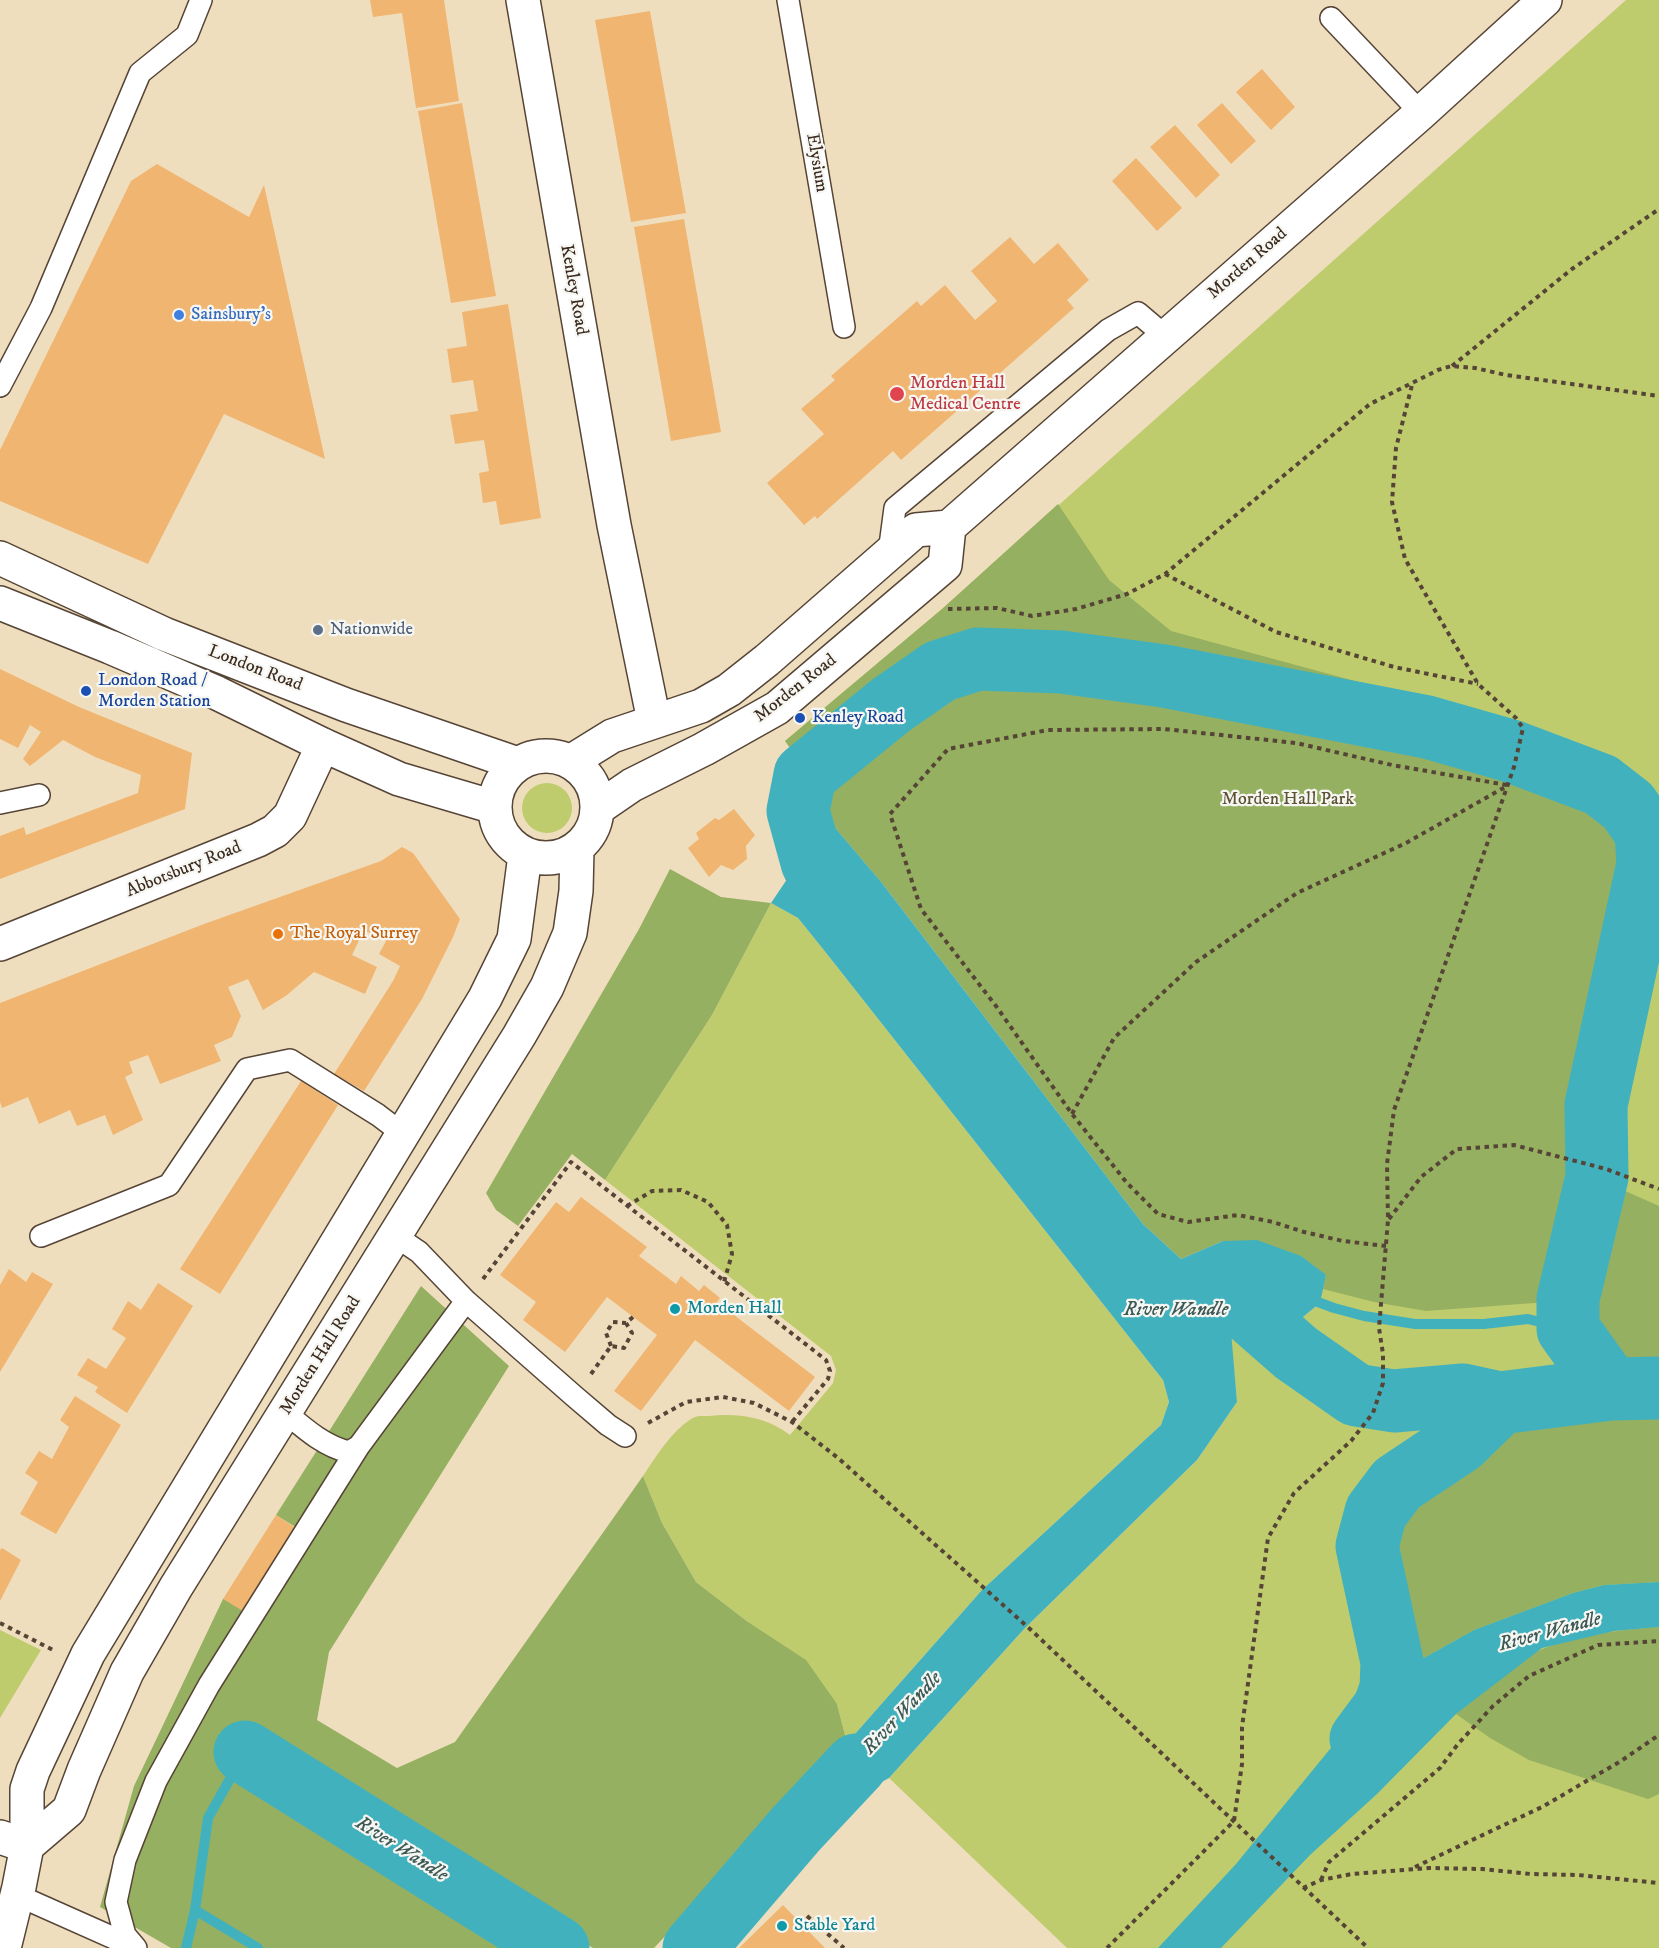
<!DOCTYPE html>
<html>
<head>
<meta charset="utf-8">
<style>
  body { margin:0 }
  canvas { display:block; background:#efdebe }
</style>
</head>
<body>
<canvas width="1659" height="1948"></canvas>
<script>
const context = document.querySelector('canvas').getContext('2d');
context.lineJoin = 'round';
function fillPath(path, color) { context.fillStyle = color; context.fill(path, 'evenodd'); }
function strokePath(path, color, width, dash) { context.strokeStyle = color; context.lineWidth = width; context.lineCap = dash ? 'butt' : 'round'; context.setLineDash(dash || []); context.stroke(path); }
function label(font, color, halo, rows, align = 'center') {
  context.font = font + ' "IM FELL DW Pica",serif'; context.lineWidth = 4.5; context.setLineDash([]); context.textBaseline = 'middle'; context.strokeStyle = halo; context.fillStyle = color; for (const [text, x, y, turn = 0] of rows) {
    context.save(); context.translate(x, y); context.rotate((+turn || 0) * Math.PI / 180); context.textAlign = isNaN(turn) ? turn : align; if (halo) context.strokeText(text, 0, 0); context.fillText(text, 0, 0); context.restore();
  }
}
fillPath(new Path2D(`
  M1626,0h33v1948h-592l-178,-170 136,-150 172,-168 40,-58 -8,-84 53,41 21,-42 17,-14 -438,-420 -68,-80 -13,-40 -16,-22 157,-132z
  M522 808a25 25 0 1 1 50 0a25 25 0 1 1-50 0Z
  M771,903l27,15 25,31 340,431 6,22 -8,23 -179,165 -135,153 -10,-39 -89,-82 -52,-40 -34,-59 -19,-47c14,-21 27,-43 48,-57 5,-4 12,-3 18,-3 29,-3 58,1 81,19l43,-52 3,-13 -5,-14 -226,-176 107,-165z
  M0,1630l41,20 -41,68z`), '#becc6e');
fillPath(new Path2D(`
  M1058,504l51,76 62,51 294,80 29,25 14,24 85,33 25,22 15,22 6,25 -47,237 -26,154 -18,49 -122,9 -52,-9 -51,-13 3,-14 -103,-34 -42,18 -38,-35 -261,-341 -68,-80 -13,-40 -16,-22 157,-132z
  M670,869l51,28 50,6 -59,112 -107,165 -33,-26 -54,72 -22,-16 -10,-17 153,-264z
  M1612,1185l47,21v165l-41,1 -36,-46 -1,-37 23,-55z
  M421,1286l88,80 -180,286 -12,68 80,48 58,-26 188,-266 19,47 34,59 52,40 58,38 31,44 10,39 -193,205h-61l-24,-15 -10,15h-388l-71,-41 34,-121 89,-187 77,-69 -24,-15z
  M1567,1407l52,5h40v170l-55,3 -31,8 -99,37 -52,29 -10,3 -3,-4 -20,-117 4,-21 15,-25 64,-40 27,-27 -3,-5 10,-7 3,3 18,-9z
  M1659,1627v167l-11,5 -119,-39 -39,-22 -34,-24c17,-15 34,-33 52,-46 43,-31 100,-37 151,-41z`), '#96b061');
fillPath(new Path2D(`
  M814,803l68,80 261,341 38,35 42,-18 34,-1 44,16 25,19 -6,28 -17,14 5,15 -12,21 -14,6 -52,-40 7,83 -40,58 -172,168 -136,150 -93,51 51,-86 135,-153 179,-165 8,-23 -6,-22 -340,-431 -25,-31 -27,-15 33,-49 -6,-43z
  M1659,1582v45l-45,4 -72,17 -86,66 -79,80 -67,61 -89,93h-63l78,-84 112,-137 44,-65 30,-3 52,-29 99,-37 31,-8z`), '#42b1be');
strokePath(new Path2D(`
  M1307,1298l27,10 30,8 51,8h69l44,-5 40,10
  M245,1752l-37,66 -13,92 63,38
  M186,1948l9,-38`), '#42b1be', 10);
strokePath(new Path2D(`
  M826,892l-14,-30 -14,-51 7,-36 86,-70 49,-34 38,-12 83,3 103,14 263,51 84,24 90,34 27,21 18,26 2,32 -52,241 1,72 -29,122v30l43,60
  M1231,1296l65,57 60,42 38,6 69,-6 37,8 111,-14 48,-1
  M1361,1739l23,-31 7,-19 1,-27 -25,-116 9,-34 21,-28 63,-42 40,-39
  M245,1752l313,196
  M694,1948l102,-119 60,-64`), '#42b1be', 63);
fillPath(new Path2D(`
  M370,0h74l15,101 -43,7 -14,-95 -29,4z
  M650,11l36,202 -55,9 -36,-202z
  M1262,69l33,38 -24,23 -35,-38z
  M462,103l34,193 -45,7 -33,-192z
  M1222,103l34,38 -25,23 -34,-39z
  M1175,125l45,50 -24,23 -46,-51z
  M1136,158l46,50 -25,23 -45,-50z
  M157,164l92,53 15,-32 61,274 -101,-45 -76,150 -148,-63v-51l131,-269z
  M684,219l37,213 -50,9 -37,-214z
  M1010,237l24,27 24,-21 31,37 -22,20 7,8 -173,152 -8,-9 -76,68 -2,-3 -11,9 -37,-42 57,-49 -23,-25 34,-29 -4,-4 86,-75 4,5 24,-21 30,35 22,-19 -26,-30z
  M508,304l33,214 -41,7 -4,-24 -13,2 -4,-30 10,-2 -5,-31 -29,4 -5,-29 28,-4 -5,-31 -21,3 -5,-34 20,-3 -5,-34z
  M0,669l79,38 113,46 -7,56 -185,70v-43l24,-9 2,8 112,-42 3,-18 -46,-18 -32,-17 -33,26 -7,-7 18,-27 -11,-7 -12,23 -18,-9z
  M734,809l21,26 -9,11 1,13 -14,11 -12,-5 -12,12 -21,-29 11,-9 -3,-6 19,-15 4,2z
  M402,847l11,6 47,66 -7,18 -31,62 -58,92 -30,-17 59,-93 7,-15 -21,-12 7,-13 -22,-11 -12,25 25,12 -12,27 -51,-22 -27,23 -24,15 -15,-31 -20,8 13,29 -9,21 -18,8 7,16 -61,23 -12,-29 -19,7 4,11 -8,4 18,43 -30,15 -8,-20 -28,11 -7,-16 -31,14 -11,-27 -26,11 -2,-6v-99l204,-79 177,-63z
  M301,1081l37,24 -118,189 -40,-25z
  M581,1197l66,50 -8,9 37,28 5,-8 18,15 5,-6 16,13 -3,4 98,75 -26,34 -94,-71 -54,71 -27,-20 43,-56 -50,-38 -42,55 -42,-32 13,-18 -36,-27 56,-73 13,10z
  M9,1269l17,13 6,-10 21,12 -53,88v-87z
  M158,1283l35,23 -66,107 -32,-21 3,-5 -21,-12 11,-17 18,11 20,-31 -14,-9 16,-28 13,9z
  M75,1396l46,29 -65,109 -36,-20 18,-32 -13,-9 14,-22 13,8 17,-32 -9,-7z
  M276,1515l24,16 -52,83 -25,-15z
  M2,1548l19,12 -21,41v-51z
  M783,1905l42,43h-86z`), '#f0b571');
const service = new Path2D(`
  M788,0l56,327
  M1331,18l90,95
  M0,386l41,-78 99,-235 47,-38 14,-35
  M889,553l6,-45 213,-178 30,-17 27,23
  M0,803l39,-8
  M394,1235l25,17 47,49 108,95 34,29 17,11
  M41,1236l128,-51 78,-116 43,-9 88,55 25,19
  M286,1413c19,16 38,33 63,39l10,-6 107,-145
  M17,1895l117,52
  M136,1948l-11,-13 -9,-33 9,-42 31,-79 53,-96 150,-239`);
const minor = new Path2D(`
  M523,0l91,525 40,196
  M0,944l258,-104 17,-9 15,-15 33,-71`);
const secondary = new Path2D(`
  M0,1837l27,9`);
const trunk = new Path2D(`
  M0,558l164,76 182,71 172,59
  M0,603l110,44 107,46 106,52 76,34 95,28
  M495 807a51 51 0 1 1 102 0a51 51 0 1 1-102 0Z
  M570,762l42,-26 89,-30 28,-16 38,-30 149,-130 33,-3 472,-414 124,-113
  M597,809l35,-24 72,-36 73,-41 168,-143 4,-38
  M27,1846l42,-36 15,-40 43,-98 49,-85 343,-551 28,-49 23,-54 6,-42 1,-42
  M4,1948l15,-61 8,-41v-57l6,-18 55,-117 397,-656 29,-59 11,-84`);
strokePath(service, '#564536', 24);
strokePath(minor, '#564536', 36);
strokePath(secondary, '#564536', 36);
strokePath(trunk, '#564536', 36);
strokePath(new Path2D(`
  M1452,366l120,-97 87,-60
  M1165,574l111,58 118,35 84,17
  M948,609l49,-1 35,8 44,-7 51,-15 38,-20 205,-170 68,-34 13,-4 24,2 31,7 153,21
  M1072,1114l42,-76 82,-76 101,-69 109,-50 101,-57
  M627,1206l25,-15 29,-1 27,12 19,23 5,29 -8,28
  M1389,1219l32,-42 36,-28 57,-4 92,24 53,20
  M1386,1246l-43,-5 -39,-9 -31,-10 -35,-7 -50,7 -30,-8 -31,-31 -55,-69 -76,-108 -75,-97 -31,-95 58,-65 100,-19 116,-1 132,14 96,22 115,20
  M483,1279l88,-117 255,198 4,11 -2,8 -36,43
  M611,1346l-5,-13 7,-11 13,1
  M591,1374l20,-28 13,2 8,-15 -6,-10 7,-6
  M648,1423l38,-21 37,-5 31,6 38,19 46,36 192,171 338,319
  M0,1623l53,27
  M1415,1867l127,-60 79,-46 38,-26
  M1321,1880l8,-18 111,-94 18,-24 35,-38 36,-30 69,-31 61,-4
  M1303,1888l18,-8 31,-6 77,-6 53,1 49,5 47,1 81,8
  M807,1916l37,32
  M1107,1948l127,-127 8,-57v-37l26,-189 26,-45 57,-52 22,-28 10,-30v-29l-4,-26 9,-108 -1,-56 7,-54 120,-343 9,-39 -7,-10 -38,-34 -73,-125 -13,-57 4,-54 16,-63`), '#564536', 4, [4.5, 4.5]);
strokePath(service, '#fff', 21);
strokePath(minor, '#fff', 33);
strokePath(secondary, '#fff', 33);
strokePath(trunk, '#fff', 33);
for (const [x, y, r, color] of [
  [179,315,6,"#3f7fe0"],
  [897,394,8,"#e0444e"],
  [318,630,6,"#5c6f8a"],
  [86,691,6,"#1a4fb4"],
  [800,718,6,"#1a4fb4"],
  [278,934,6,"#e8710a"],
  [675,1309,6,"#0f9aa8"],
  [782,1926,6,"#0f9aa8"]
]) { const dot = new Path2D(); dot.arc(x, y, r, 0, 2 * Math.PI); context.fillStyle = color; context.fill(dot); strokePath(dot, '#f6f6f2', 2); }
label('18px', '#3b2a1e', '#f6f6f2', [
  ["Elysium",816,163,80],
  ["Morden Road",1248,264,-41],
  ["Kenley Road",573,290,80],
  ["London Road",255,669,21],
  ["Morden Road",796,689,-38],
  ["Abbotsbury Road",184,870,-22],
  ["Morden Hall Road",321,1356,-58]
]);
label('18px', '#366cbe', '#f6f6f2', [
  ["Sainsbury's",191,315]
], 'left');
label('18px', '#be3a42', '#f6f6f2', [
  ["Morden Hall",910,384],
  ["Medical Centre",910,405]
], 'left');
label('18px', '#4e5e75', '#f6f6f2', [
  ["Nationwide",330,630]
], 'left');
label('18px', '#164399', '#f6f6f2', [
  ["London Road /",98,681],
  ["Morden Station",98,702],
  ["Kenley Road",812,718]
], 'left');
label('18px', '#5c5232', '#f6f6f2', [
  ["Morden Hall Park",1288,800]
]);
label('18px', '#c56008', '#f6f6f2', [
  ["The Royal Surrey",290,934]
], 'left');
label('18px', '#0d838f', '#f6f6f2', [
  ["Morden Hall",687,1309],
  ["Stable Yard",794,1926]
], 'left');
label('italic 20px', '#3d5956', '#f6f6f2', [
  ["River Wandle",1176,1311],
  ["River Wandle",1550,1633,-15],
  ["River Wandle",903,1714,-47],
  ["River Wandle",401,1850,32]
]);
</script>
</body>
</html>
